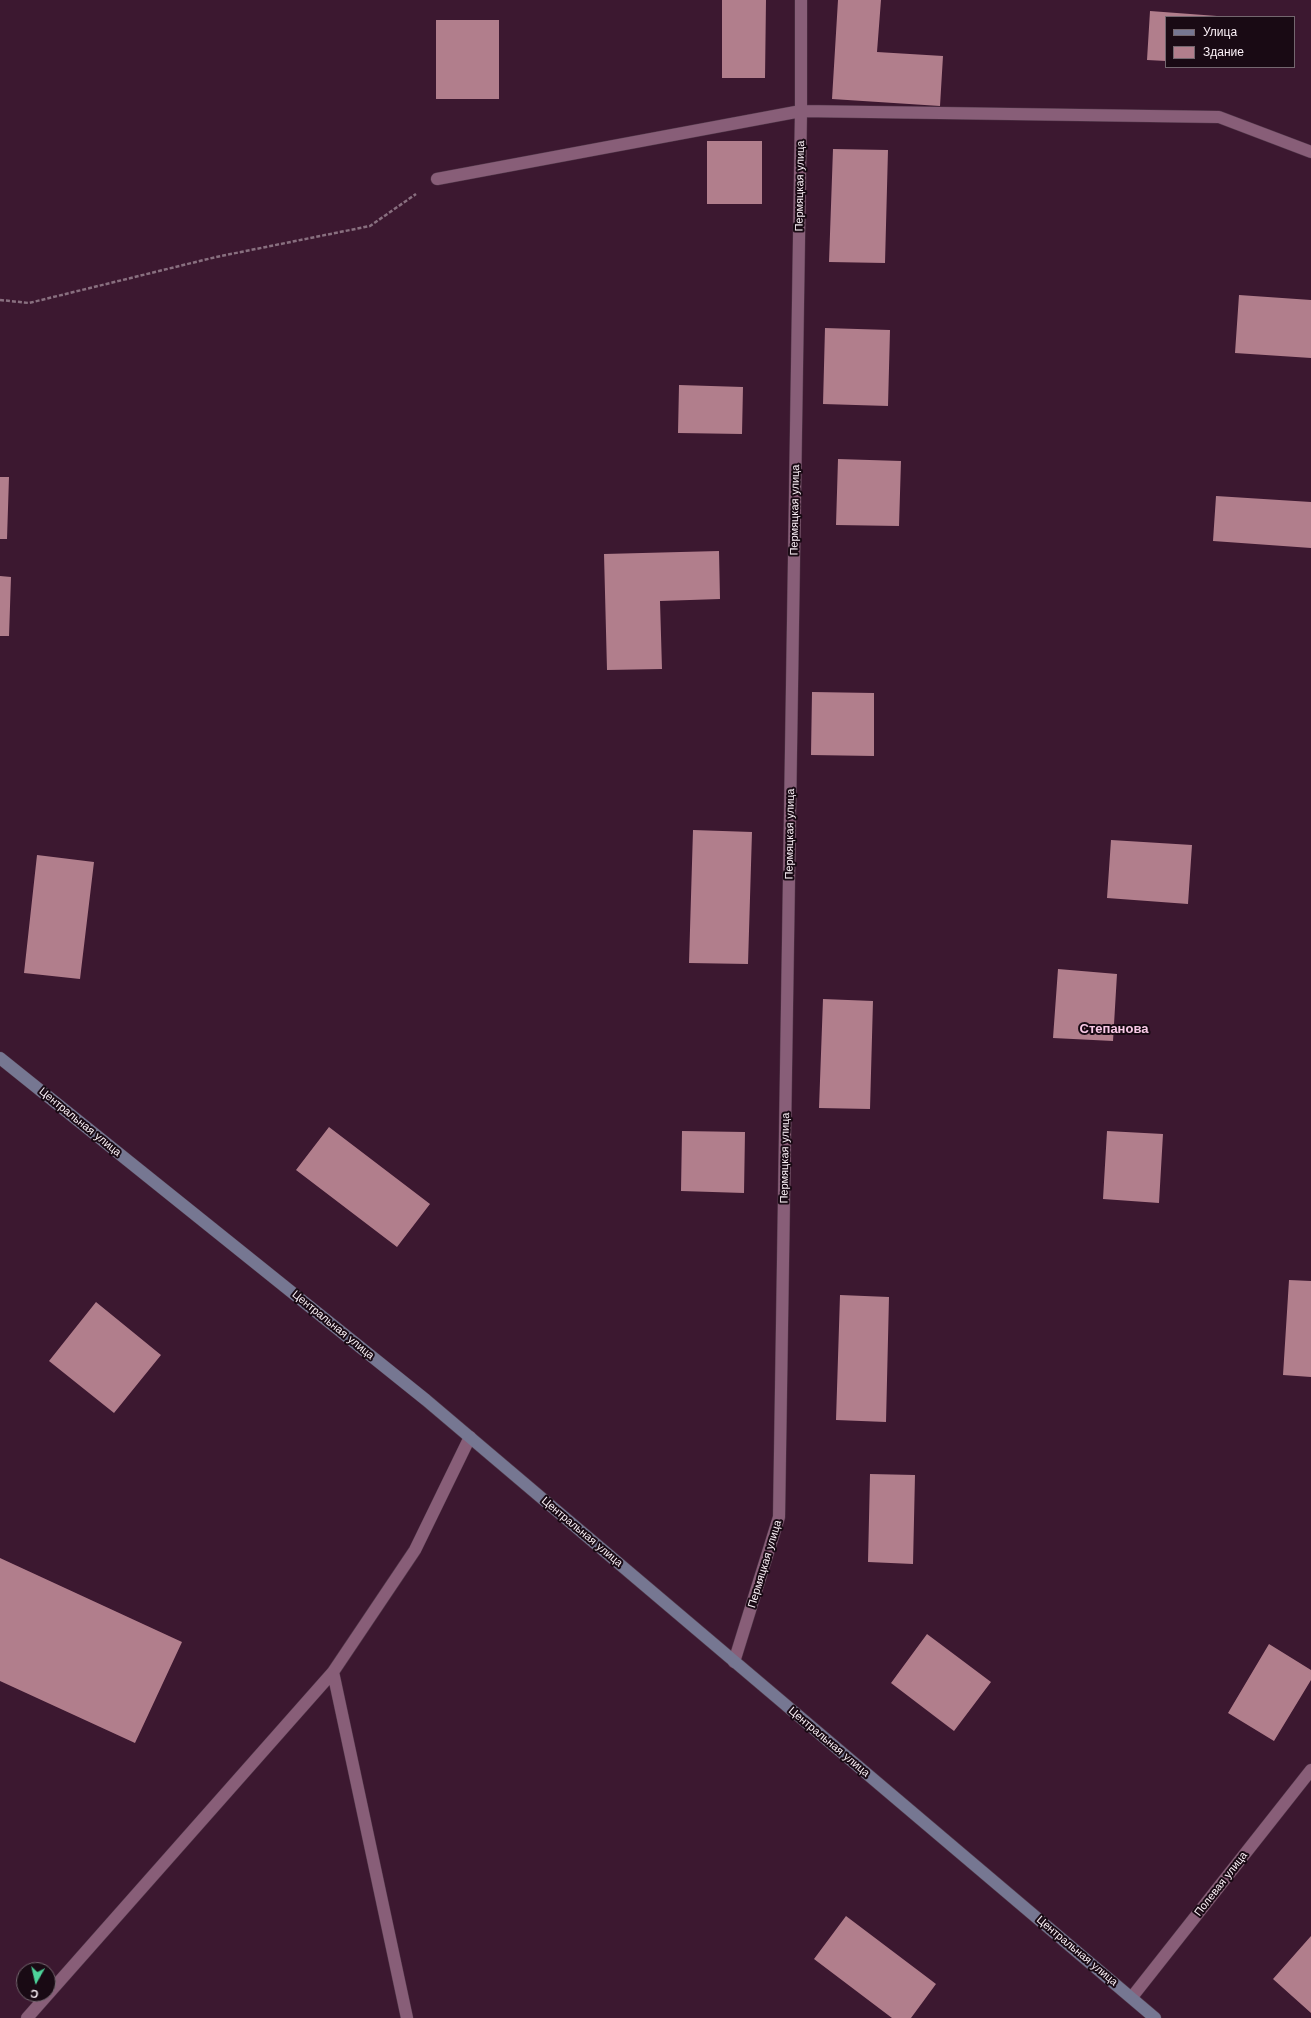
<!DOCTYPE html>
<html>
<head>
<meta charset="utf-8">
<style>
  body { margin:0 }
  #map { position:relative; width:1311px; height:2018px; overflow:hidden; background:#3c1830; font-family:"Work Sans",sans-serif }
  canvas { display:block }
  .legend { position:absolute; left:1165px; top:16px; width:130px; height:52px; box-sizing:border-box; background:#190a14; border:1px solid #74676f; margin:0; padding:5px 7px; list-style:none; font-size:12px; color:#fcf2f8 }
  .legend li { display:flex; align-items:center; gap:8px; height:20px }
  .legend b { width:20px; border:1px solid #74676f }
  .north { position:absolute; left:16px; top:1962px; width:40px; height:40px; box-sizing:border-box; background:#190a14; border:1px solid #74676f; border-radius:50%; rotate:188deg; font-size:11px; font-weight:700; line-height:16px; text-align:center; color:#fcf2f8 }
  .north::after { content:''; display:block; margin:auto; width:14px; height:18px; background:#4dd39a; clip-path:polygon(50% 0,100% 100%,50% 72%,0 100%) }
</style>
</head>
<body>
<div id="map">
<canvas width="1311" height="2018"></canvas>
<ul class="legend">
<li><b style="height:5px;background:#767792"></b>Улица</li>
<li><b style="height:11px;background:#b17e8c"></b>Здание</li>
</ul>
<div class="north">С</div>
</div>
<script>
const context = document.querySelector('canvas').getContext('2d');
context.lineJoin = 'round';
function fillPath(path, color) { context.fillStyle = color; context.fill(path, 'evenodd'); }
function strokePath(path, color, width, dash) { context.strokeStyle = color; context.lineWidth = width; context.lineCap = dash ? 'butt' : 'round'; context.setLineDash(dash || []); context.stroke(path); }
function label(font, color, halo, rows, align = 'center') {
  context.font = font + ' "Work Sans",sans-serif'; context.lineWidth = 4; context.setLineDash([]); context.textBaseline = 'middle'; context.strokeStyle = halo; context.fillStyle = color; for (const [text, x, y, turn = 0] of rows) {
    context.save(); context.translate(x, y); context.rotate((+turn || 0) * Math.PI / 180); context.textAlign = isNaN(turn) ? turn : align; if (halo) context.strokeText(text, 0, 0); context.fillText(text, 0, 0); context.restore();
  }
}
fillPath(new Path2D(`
  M722,0h44l-1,78h-43z
  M838,0h43l-4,52 66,4 -3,50 -108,-7z
  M1150,11l67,5v1h-51v44l-19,-1z
  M436,20h63v79h-63z
  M707,141h55v63h-55z
  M833,149l55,1 -3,113 -56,-1z
  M1239,295l72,5v58l-76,-5z
  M825,328l65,2 -2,76 -65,-2z
  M679,385l64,2 -1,47 -64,-1z
  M838,459l63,2 -2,65 -63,-1z
  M0,477h9l-2,62h-7z
  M1216,496l95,6v46l-98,-7z
  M719,551l1,48 -60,2 2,68 -55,1 -3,-116z
  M0,576l11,1 -2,59h-9z
  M812,692l62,1v63l-63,-1z
  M693,830l59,2 -4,132 -59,-1z
  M1111,840l81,5 -4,59 -81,-6z
  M37,855l57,7 -14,117 -56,-6z
  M1058,969l59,5 -4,67 -60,-3z
  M823,999l50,2 -3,108 -51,-1z
  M329,1127l101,77 -33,43 -101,-77z
  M682,1131l63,1 -1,61 -63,-2z
  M1107,1131l56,3 -4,69 -56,-4z
  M1289,1280l22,1v96l-28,-2z
  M840,1295l49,2 -3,125 -50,-2z
  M96,1302l65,53 -47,58 -65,-52z
  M870,1474l45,1 -2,89 -45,-2z
  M0,1558l182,84 -47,101 -135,-62z
  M927,1634l64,48 -37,49 -63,-48z
  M1269,1644l42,26v10l-37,61 -46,-28z
  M846,1916l90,68 -25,34h-19l-78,-59z
  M1311,1936v77l-38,-34z`), '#b17e8c');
const minor = new Path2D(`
  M437,179l364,-68 418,6 92,35
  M734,1662l45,-145 22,-1406v-111
  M1132,1997l179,-227
  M27,2018l306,-346
  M407,2018l-74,-346 82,-122 55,-113`);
const secondary = new Path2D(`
  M0,1058l426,342 729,618`);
strokePath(minor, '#513749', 13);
strokePath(secondary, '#513749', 13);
strokePath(new Path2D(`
  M0,300l29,3 187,-46 154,-31 46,-32`), '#886f7f', 2.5, [4, 2]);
strokePath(minor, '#885e78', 12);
strokePath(secondary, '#767792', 12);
label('11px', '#fcf2f8', '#190a14', [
  ["Пермяцкая улица",800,186,-89],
  ["Пермяцкая улица",795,510,-89],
  ["Пермяцкая улица",790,834,-89],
  ["Центральная улица",80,1122,39],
  ["Пермяцкая улица",785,1158,-89],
  ["Центральная улица",333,1325,39],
  ["Центральная улица",582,1532,40],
  ["Пермяцкая улица",765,1564,-73],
  ["Центральная улица",829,1742,40],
  ["Полевая улица",1221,1884,-52],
  ["Центральная улица",1077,1951,40]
]);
label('bold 13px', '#f9c9e6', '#190a14', [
  ["Степанова",1114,1029]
]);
</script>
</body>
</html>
